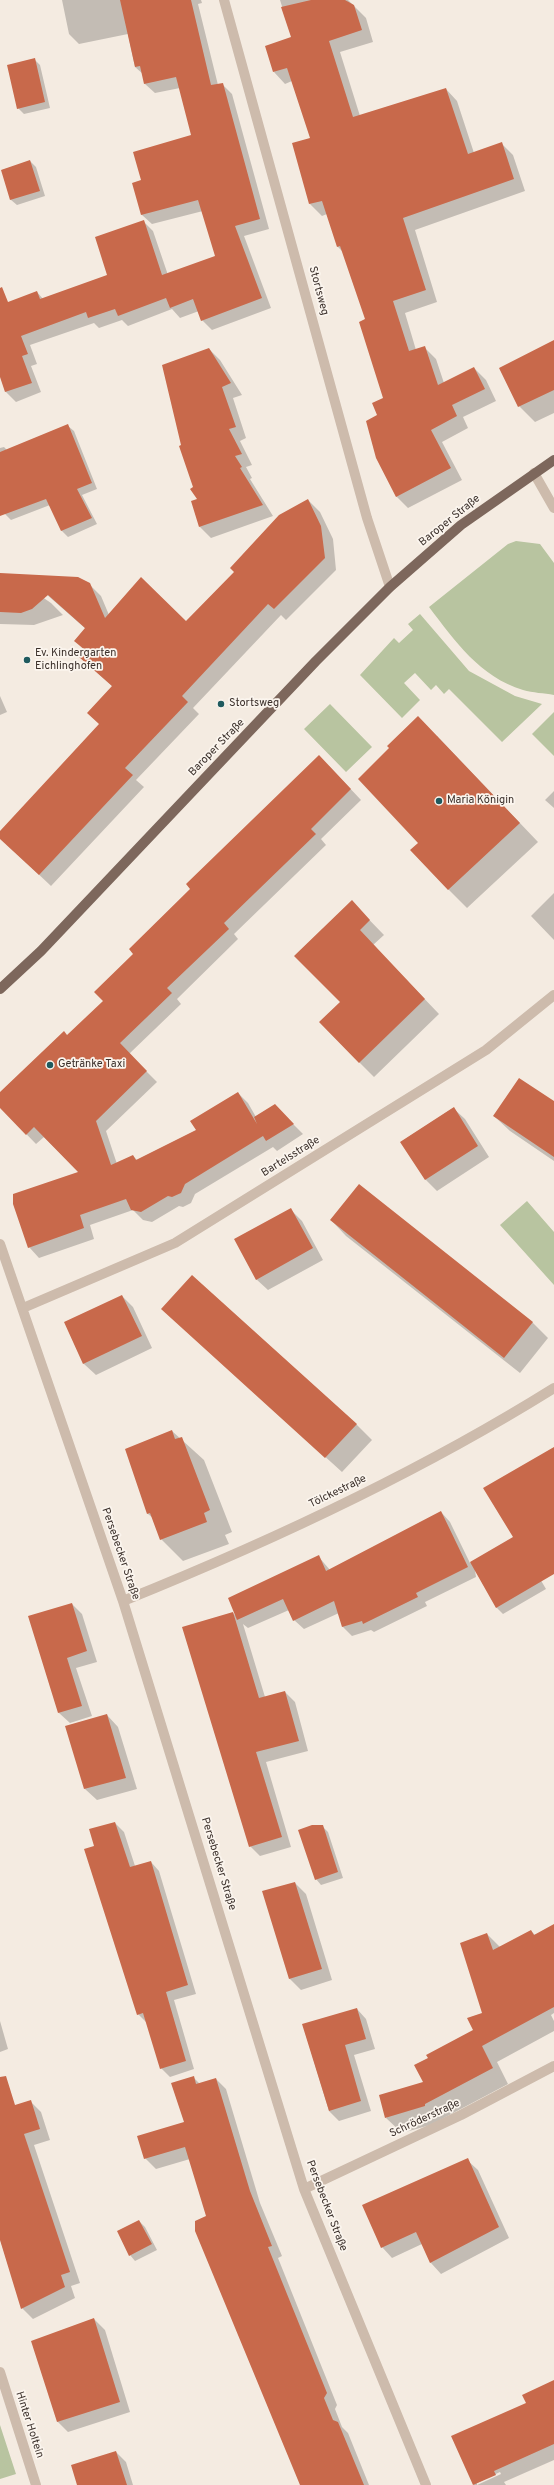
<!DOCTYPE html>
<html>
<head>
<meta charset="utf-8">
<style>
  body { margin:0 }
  canvas { display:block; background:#f4ebe1 }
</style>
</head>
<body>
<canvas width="554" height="2485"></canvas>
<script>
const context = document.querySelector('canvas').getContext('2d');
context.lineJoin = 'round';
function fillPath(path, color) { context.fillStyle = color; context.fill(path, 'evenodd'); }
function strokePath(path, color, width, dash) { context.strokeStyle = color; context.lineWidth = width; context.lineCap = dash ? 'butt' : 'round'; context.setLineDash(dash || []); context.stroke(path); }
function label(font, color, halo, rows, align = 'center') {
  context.font = font + ' Overpass,sans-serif'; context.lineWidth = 3.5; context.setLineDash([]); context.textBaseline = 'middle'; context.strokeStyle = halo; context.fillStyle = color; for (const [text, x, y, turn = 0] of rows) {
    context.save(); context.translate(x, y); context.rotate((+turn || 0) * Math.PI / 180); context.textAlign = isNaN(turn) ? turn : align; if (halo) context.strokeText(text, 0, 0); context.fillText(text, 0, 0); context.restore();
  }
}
fillPath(new Path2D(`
  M516,541l24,3 14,19v132c-10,-2 -21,-2 -31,-5 -43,-13 -68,-49 -94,-83l79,-63z
  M420,614l49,57 46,25 27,8 -40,38 -53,-53 -5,5 -8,-9 -5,5 -16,-17 -11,10 16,17 -18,18 -42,-43 34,-37 5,5 14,-13 -5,-6z
  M330,704l42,43 -26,25 -42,-43z
  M554,712v44l-22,-22z
  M527,1201l27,31v53l-54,-60z
  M0,2425l16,49 -16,5z`), '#b8c4a0');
fillPath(new Path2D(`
  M62,0h139l1,3 -4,1 20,81 4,-1 10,10 37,135 -25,7 27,72 -59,22 -10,-10 -3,-9 -19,7 -8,-9 -44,17 -6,-6 -23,8 -5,-5 -64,22 7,19 -6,2 10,26 -25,10 -10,-10 -6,-18v-68l37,-14 6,7 66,-23 34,-55 10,10 15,44 48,-18 -13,-46 -51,13 -10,-9v-34l50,-45 -12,-48 -25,5 -10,-9 -2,-10 -8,-7 -7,-33 -49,10 -10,-10z
  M280,0h68l18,18 7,24 -33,10 20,64 86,-27 11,12 17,52 27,-10 12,12 12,36 -110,39 22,72 -32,11 11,37 8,-3 12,12 8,24 30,-15 12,12 10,21 -33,16 5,11 -26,14 20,38 -54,28 -12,-12 -17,-80 5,-17 -18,-79 -23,-68 -5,-5 -11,-33 -5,2 -12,-12 -17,-60 18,-5 -19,-58 -7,3 -11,-12 18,-34z
  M34,59l6,6 10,43 -26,6 -6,-6z
  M30,161l6,6 9,29 -28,9 -6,-5 -9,-30z
  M554,342v71l-19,9 -16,-16 -19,-38z
  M209,349l11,11 22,35 -9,3 13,40 -6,3 12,24 -6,2 6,11 -2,1 23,37 -62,22 -11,-11 -2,-28 -15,-53z
  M68,426l6,5 23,58 -15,6 15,29 -29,13 -6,-6 -12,-26 -39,15 -6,-6 -5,-12v-54l4,-1 3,3z
  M308,500l12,12 13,27 3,31 -50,50 -5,-5 -88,93 6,6 -63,66 8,7 -93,99 -51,-48v-6l100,-108 13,-37 -33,-30 5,-6 -9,-10 10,-12 -49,-43 52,-2 12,12 8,19 77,8z
  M0,574l10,1 41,28 12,12 -29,10 -34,-1z
  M0,696l7,16 -7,3z
  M437,736l101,106 -71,66 -19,-19 -29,-46z
  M329,766l32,34 -40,39 5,6 -92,89 4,5 -61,60 4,5 -52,50 28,28 -51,49 11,33 16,-8 4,4 60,-30 41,-37 10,10 8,14 29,-1 18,18 -26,17 -4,-4 -78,47 -4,9 -8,4 -4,-1 -27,16 -9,-2 -10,-10 -43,15 4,14 -55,19 -10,-11 51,-74 -36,-36 -8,7 -36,-37v-14l68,-57 36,-35z
  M554,791v17l-9,-8z
  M554,893v47l-23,-24z
  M352,902l32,33 -11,10 66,69 -65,63 -15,-15 -18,-60z
  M554,1103v58l-44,-30 -16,-15z
  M453,1108l12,11 24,38 -52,34 -11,-11 -25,-38z
  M290,1209l12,12 21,39 -55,30 -12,-11z
  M331,1220l201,102 16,16 -28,35 -174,-137z
  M122,1296l11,11 19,41 -56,27 -12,-11 -19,-41z
  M162,1309l194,115 16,16 -30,32z
  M172,1431l32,29 28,72 -7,3 4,9 -46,17 -22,-22 -8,-21 -5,-4z
  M554,1448v84l-31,18 23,39 -43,25 -6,-6 -22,-38 1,7 -51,25 2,4 -53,26 -3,-2 -19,6 -9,-9 -4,-14 -35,16 -10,-9 -5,-10 -41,18 -5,-4 22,73 20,-5 10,10 13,49 -42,11 25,85 -31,9 -10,-10 -17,-233 5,5 80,-62 12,14 111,-58 9,10 20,41 44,-25z
  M72,1604l10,10 15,48 -21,6 16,48 -22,7 -11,-10 -30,-96z
  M107,1715l11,12 19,62 -40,11 -12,-11 -18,-62z
  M115,1823l9,9 11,34 16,-4 8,9 37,123 -22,6 20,69 -24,8 -9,-9 -14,-45 -9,-9 -43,-168z
  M322,1826l6,6 15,46 -22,7 -5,-6z
  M295,1883l11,11 26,86 -31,10 -12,-12z
  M554,1925v88l-3,2 3,6v10l-57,31 11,22 -68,36 1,2 -39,11 -16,-15 38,-36 5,-24 45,-28 9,-17 4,-79 13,13 31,-16 4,4z
  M357,2009l9,10 9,30 -21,6 17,56 -32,10 -10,-10 -26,-86z
  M0,2021l8,28 -8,3z
  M193,2077l7,7 16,-5 10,10 34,114 22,53 -4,2 59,147 -2,4 7,18 6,6 21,52h-68l-94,-268 -17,-58 -34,10 -11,-11 40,-35z
  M30,2101l11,11 9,28 -16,5 46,138 -9,3 4,12 -42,21 -11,-11 -22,-69v-128z
  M467,2160l11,10 31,68 -68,36 -10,-11 -9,-19 -30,14 -10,-11z
  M139,2221l6,6 12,23 -22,11 -5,-6z
  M94,2319l11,11 25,82 -62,20 -11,-11z
  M554,2381v79l-50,22 2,3h-32l-22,-48 75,-33zM500,2472l1,2 -24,11v-2z
  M116,2452l10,10 7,23h-55z`), '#0003');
fillPath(new Path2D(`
  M120,0h71l20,85 12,-2 37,136 -25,7 27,72 -61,23 -8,-22 -23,9 -4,-10 -48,18 -3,-7 -27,9 -2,-6 -65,24 7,18 -6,2 10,27 -27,9 -5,-15v-89l2,-1 6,15 29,-11 3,8 67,-24 -12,-38 49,-17 18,55 53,-19 -17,-56 -57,15 -9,-32 9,-3 -8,-28 58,-17 -15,-58 -32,7 -4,-18 -5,1z
  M311,0h34l9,5 8,25 -33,11 24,76 93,-29 22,66 34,-12 12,37 -111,39 23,72 -33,11 16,50 16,-5 13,39 36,-18 11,22 -33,16 5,11 -26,14 20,38 -55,29 -20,-39 -10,-37 11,-6 -5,-12 11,-5 -24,-76 6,-3 -25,-73 -3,1 -15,-46 -13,3 -17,-61 18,-5 -23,-70 -14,4 -8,-26 26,-9 -10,-30z
  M35,58l10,44 -28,7 -10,-44z
  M30,160l10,31 -30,9 -9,-30z
  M554,340v50l-36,17 -19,-39z
  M209,348l22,35 -9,4 14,40 -7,2 13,25 -7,2 7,11 -2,1 23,37 -64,22 -8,-26 6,-2 -7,-10 3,-2 -14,-41 2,-1 -19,-80z
  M68,424l24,59 -15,6 15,29 -31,13 -15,-32 -46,17v-64z
  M308,499l13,27 4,32 -51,51 -6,-5 -86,92 6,6 -63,66 8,7 -94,100 -39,-36v-8l99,-107 -12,-11 25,-27 -33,-29 6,-7 -11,-9 11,-13 -37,-33 -16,14 -11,4 -21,-1v-39l78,4 12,6 15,35 36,-41 45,44 48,-49 -4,-4 49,-53z
  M418,716l102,107 -72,67 -38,-40 8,-7 -60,-64 31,-31 -2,-2z
  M319,755l32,34 -40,40 5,5 -92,89 5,6 -62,59 5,5 -52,50 27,28 -51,50 15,44 22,-10 3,5 60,-30 -6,-9 48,-29 19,32 -3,-7 21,-13 19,20 -28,17 -3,-5 -78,48 -4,9 -9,4 -4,-1 -27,16 -10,-2 -5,-11 -46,16 4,13 -56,20 -15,-44v-10l65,-22 -44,-45 -8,8 -26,-27v-16l64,-61 3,4 36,-34 -9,-9 39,-38 -4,-5 61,-60 -4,-5z
  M352,900l18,20 -10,10 65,69 -66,64 -40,-41 21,-20 -46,-46z
  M519,1078l35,23v56l-61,-41z
  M454,1107l24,39 -53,34 -25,-38z
  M359,1184l174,138 -29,36 -174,-138z
  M291,1208l22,40 -57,32 -22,-41z
  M192,1275l165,149 -32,34 -164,-149z
  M122,1295l20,41 -59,28 -19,-42z
  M172,1430l3,9 7,-2 28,73 -6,3 3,9 -47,18 -10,-27 -3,1 -22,-65z
  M554,1447v127l-58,34 -26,-46 43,-25 -30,-49z
  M441,1511l27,56 -52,26 2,4 -55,27 -1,-3 -20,6 -8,-26 -41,20 -10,-22 -46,21 -9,-22 91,-43 7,16z
  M72,1603l15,48 -20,7 15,48 -24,7 -30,-97z
  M233,1612l26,86 26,-7 14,50 -43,11 26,85 -33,10 -67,-220z
  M107,1714l19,64 -42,11 -19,-63z
  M115,1822l15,45 21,-6 37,124 -22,7 20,69 -26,8 -17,-56 -6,2 -53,-166 10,-3 -5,-17z
  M312,1825h11l15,47 -23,8 -17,-50z
  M295,1882l27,87 -33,10 -27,-88z
  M554,1924v83l-72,39 11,22 -68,36v2l-40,12 -6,-23 44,-13 -9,-17 14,-7 -2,-3 47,-25 -6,-12 15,-5 -22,-70 27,-10 6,17 38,-20 3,5z
  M357,2008l9,31 -21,6 16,56 -32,10 -27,-87z
  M6,2076l9,29 16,-5 9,29 -16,5 46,138 -9,3 4,12 -44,22 -21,-69v-163z
  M194,2076l2,8 20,-6 34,113 22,55 -4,1 59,146 -3,5 9,22 5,2 26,63h-64l-105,-254v-10l11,-5 -21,-69 -41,12 -7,-23 47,-14 -13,-39z
  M468,2158l31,69 -69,36 -14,-31 -35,16 -19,-43z
  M139,2220l13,24 -23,12 -12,-25z
  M94,2318l26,84 -63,20 -26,-81z
  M554,2380v64l-60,27 2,4 -23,10 -22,-49 75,-33 -4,-8z
  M116,2451l11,34h-50l-6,-20z`), '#c8694b');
strokePath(new Path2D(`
  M224,0l143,518 23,69
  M534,473l20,35
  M0,1244l123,357 181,588 122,296
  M23,1308l152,-65 311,-193 68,-55
  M123,1601c149,-60 295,-128 431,-213
  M304,2189l157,-74 93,-49
  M0,2372l36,113`), '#cdbbac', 10);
strokePath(new Path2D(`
  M0,989l41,-38 275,-290 74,-74 71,-62 93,-65`), '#7d675c', 10);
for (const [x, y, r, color] of [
  [27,660,4,"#1f5a5e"],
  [221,704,4,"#1f5a5e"],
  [439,801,4,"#1f5a5e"],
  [50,1065,4,"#1f5a5e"]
]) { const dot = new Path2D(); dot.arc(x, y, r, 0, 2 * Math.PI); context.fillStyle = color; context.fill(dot); strokePath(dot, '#fbf5ee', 1.5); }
label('11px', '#3b302b', '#fbf5ee', [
  ["Stortsweg",318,291,75],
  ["Baroper Straße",450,521,-39],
  ["Baroper Straße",217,748,-46],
  ["Bartelsstraße",291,1157,-32],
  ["Tölckestraße",338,1492,-26],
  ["Persebecker Straße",120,1554,71],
  ["Persebecker Straße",218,1864,73],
  ["Schröderstraße",425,2119,-25],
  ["Persebecker Straße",326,2206,69],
  ["Hinter Holtein",29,2425,72]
]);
label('11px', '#3b302b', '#fbf5ee', [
  ["Ev. Kindergarten",35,654],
  ["Eichlinghofen",35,667],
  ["Stortsweg",229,704],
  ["Maria Königin",447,801],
  ["Getränke Taxi",58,1065]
], 'left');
</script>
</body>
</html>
